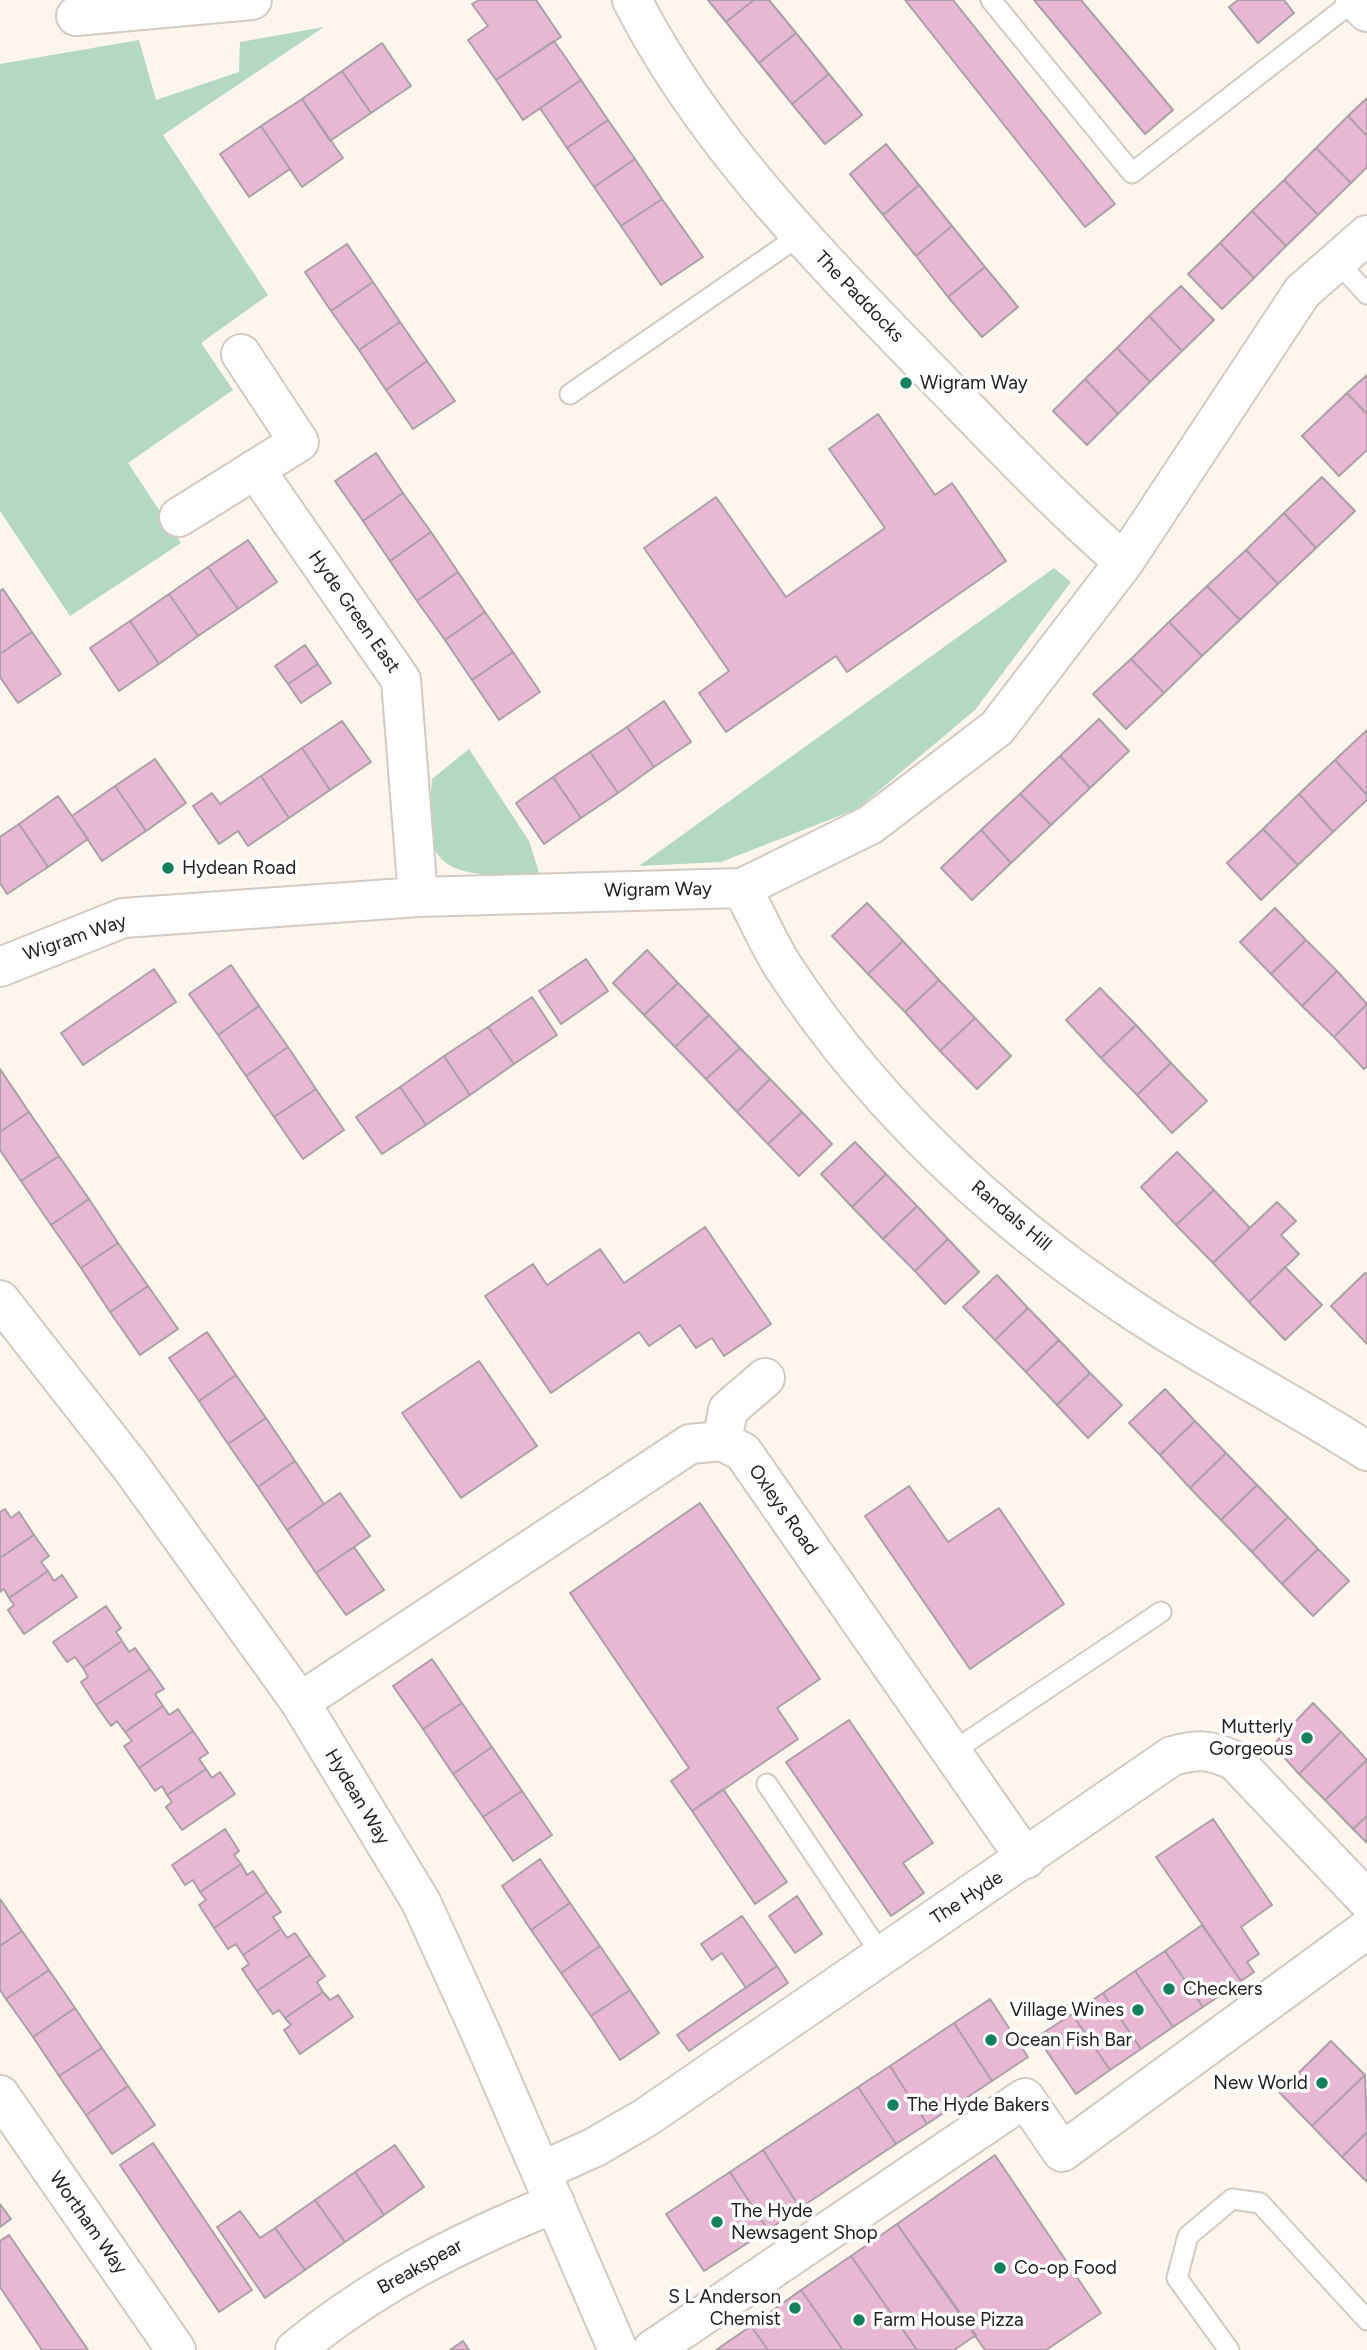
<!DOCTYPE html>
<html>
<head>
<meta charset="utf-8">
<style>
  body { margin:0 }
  canvas { display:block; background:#fef5ed }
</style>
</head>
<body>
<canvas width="1367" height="2350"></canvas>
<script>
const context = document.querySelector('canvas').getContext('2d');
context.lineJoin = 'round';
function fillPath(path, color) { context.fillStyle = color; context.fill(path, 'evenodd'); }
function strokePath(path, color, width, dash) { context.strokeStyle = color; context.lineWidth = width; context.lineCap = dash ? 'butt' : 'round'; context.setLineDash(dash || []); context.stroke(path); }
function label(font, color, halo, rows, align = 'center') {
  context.font = font + ' Figtree,sans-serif'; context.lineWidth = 7; context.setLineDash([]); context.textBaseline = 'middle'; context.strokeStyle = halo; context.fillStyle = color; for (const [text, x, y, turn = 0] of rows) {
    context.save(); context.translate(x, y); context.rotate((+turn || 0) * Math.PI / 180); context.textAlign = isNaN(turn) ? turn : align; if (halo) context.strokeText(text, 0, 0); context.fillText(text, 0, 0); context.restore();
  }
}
fillPath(new Path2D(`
  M324,27l-161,108 105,160 -67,48 32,47 -105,73 53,80 -111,73 -70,-105v-447l139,-24 17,60 83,-28 1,-30z
  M1054,568l17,14 -96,128 -118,99 -136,53 -82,4z
  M469,749l60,92 10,32c-36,1 -101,12 -109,-38 -2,-18 1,-38 2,-56z`), '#b3d8c4');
const building = new Path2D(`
  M479,0h57l25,37 -65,43 -28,-40 20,-14 -16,-22z
  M708,0h46l-28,22z
  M754,0h15l27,33 -37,30 -33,-41z
  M905,0h48l162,204 -30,23z
  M1034,0h47l92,110 -28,24z
  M1238,0h46l10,13 -36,30 -29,-36z
  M796,33l33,41 -37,30 -33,-41z
  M554,41l27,39 -58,40 -27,-40z
  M382,43l29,43 -40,27 -29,-42z
  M342,71l29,42 -41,28 -28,-42z
  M829,74l33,41 -37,29 -33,-40z
  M581,80l27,40 -41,28 -27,-40z
  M1367,98v38l-19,-20z
  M302,99l41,59 -41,29 -41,-61z
  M1348,116l19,20v31l-16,16 -35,-35z
  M608,120l27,39 -41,28 -27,-39z
  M261,126l29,43 -41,28 -29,-43z
  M886,144l33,41 -36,30 -33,-41z
  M1316,148l35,35 -33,32 -34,-35z
  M635,159l27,40 -41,27 -27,-39z
  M1284,180l34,35 -32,31 -34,-35z
  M919,185l33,41 -36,30 -33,-41z
  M662,199l41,58 -42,28 -40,-59z
  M1252,211l34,35 -32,32 -34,-35z
  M952,226l33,41 -37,30 -32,-41z
  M1220,243l34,35 -32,31 -34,-35z
  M347,244l26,38 -42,29 -26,-39z
  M985,267l33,40 -36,30 -34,-40z
  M373,282l27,40 -41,28 -28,-39z
  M1181,286l33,34 -32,31 -33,-35z
  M1149,316l33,35 -32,31 -33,-34z
  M400,322l27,39 -41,29 -27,-40z
  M1117,348l33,34 -32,32 -33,-35z
  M427,361l28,40 -42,28 -27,-39z
  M1367,375v39l-20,-21z
  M1085,379l33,35 -31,31 -34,-34z
  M1347,393l20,21v36l-28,26 -37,-40z
  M878,414l57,81 17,-12 54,78 -159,111 -11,-16 -110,76 -27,-39 30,-22 -85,-123 72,-51 70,100 99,-69 -56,-79z
  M376,453l27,40 -40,28 -28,-40z
  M1322,477l33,34 -39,37 -32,-35z
  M403,493l28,39 -41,29 -27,-40z
  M1284,513l32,35 -38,36 -32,-34z
  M431,532l27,40 -41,29 -27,-40z
  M248,540l29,42 -39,27 -30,-42z
  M1246,550l32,34 -38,36 -33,-34z
  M208,567l30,42 -40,27 -29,-42z
  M458,572l27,40 -40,28 -28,-39z
  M1207,586l33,34 -38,36 -33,-34z
  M3,589l29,43 -32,22v-63z
  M169,594l29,42 -39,28 -29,-43z
  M485,612l28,40 -41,28 -27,-40z
  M130,621l29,43 -40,27 -29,-43z
  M1169,622l33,34 -38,37 -33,-34z
  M32,632l29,42 -43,29 -18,-26v-23z
  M305,645l13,19 -30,20 -13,-18z
  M513,652l27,40 -41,28 -27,-40z
  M1131,659l33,34 -38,36 -33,-35z
  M318,664l13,19 -30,20 -13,-19z
  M664,701l27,41 -37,25 -27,-40z
  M1099,719l30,32 -39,37 -30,-32z
  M342,721l29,41 -41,28 -28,-42z
  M627,727l27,40 -36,26 -28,-41z
  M1367,730v65l-32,-35z
  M302,748l28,42 -41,28 -28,-42z
  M590,752l28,41 -37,25 -28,-41z
  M1060,756l30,32 -39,37 -31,-31z
  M155,759l31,44 -40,28 -31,-45z
  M1335,760l32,35v5l-34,32 -34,-38z
  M261,776l28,42 -41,28 -10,-15 -19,13 -26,-38 19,-13 8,11z
  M553,777l28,41 -37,26 -28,-41z
  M115,786l31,45 -44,30 -30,-45z
  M1020,794l31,31 -40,38 -30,-33z
  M1299,794l34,38 -35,33 -35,-36z
  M58,796l30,43 -40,28 -29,-43z
  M19,824l29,43 -41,27 -7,-11v-46z
  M1263,829l35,36 -37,35 -34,-37z
  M981,830l30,33 -39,37 -31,-32z
  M867,903l36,38 -35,33 -36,-38z
  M1275,908l31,32 -35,34 -31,-32z
  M1306,940l31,31 -35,35 -31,-32z
  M903,941l36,39 -34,32 -37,-38z
  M647,950l31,33 -34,32 -31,-32z
  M586,959l22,32 -47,33 -22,-33z
  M231,965l28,41 -41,29 -29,-41z
  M154,969l22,33 -93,63 -22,-32z
  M1337,971l30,33 -33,33 -32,-31z
  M939,980l36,38 -35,33 -35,-39z
  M678,983l31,32 -34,32 -31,-32z
  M1100,988l36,37 -35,33 -35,-38z
  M532,997l25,38 -43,29 -26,-37z
  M1367,1004v62l-3,3 -30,-32z
  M259,1006l29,41 -42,29 -28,-41z
  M709,1015l31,33 -34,31 -31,-32z
  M975,1018l36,38 -34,33 -37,-38z
  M1136,1025l35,38 -34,32 -36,-37z
  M488,1027l26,37 -44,31 -26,-39z
  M288,1047l28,42 -42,28 -28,-41z
  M740,1048l30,31 -33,33 -31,-33z
  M444,1056l26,39 -44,30 -26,-38z
  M1171,1063l36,38 -35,32 -35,-38z
  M0,1069l29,43 -29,20z
  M770,1079l32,33 -34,32 -31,-32z
  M400,1087l26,38 -44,29 -26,-37z
  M316,1089l28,41 -41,29 -29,-42z
  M29,1112l30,44 -38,25 -21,-31v-18z
  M802,1112l30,32 -33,32 -31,-32z
  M855,1142l31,32 -34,33 -31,-33z
  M1177,1152l37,38 -38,35 -35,-38z
  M59,1156l30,43 -38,26 -30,-44z
  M886,1174l31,32 -34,33 -31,-32z
  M1214,1190l36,38 -37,35 -37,-38z
  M89,1199l29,44 -37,25 -30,-43z
  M1277,1202l19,19 -15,14 18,19 -50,48 -36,-39z
  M917,1206l31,33 -33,32 -32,-32z
  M705,1227l66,97 -47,32 -12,-18 -16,10 -16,-23 -31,21 -10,-14 -88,61 -66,-97 48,-32 14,21 53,-36 24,34z
  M948,1239l31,33 -34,32 -30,-33z
  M118,1243l30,43 -38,26 -29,-44z
  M1285,1267l37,38 -37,35 -36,-38z
  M1365,1273l2,1v70l-36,-38z
  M997,1275l31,33 -33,32 -32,-33z
  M148,1286l30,43 -38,26 -30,-43z
  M1028,1308l31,32 -33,32 -31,-32z
  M207,1332l29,43 -37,26 -30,-43z
  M1059,1340l31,33 -33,32 -31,-33z
  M479,1361l58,85 -76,52 -59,-85z
  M1090,1373l32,32 -34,33 -31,-33z
  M236,1375l30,43 -38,26 -29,-43z
  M1165,1389l30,32 -35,34 -31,-32z
  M266,1418l29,43 -37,26 -30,-43z
  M1195,1421l31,32 -36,35 -30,-33z
  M1226,1453l31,32 -36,35 -31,-32z
  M295,1461l29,43 -37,26 -29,-43z
  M1257,1485l31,32 -36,35 -31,-32z
  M909,1486l39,56 51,-34 65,96 -94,65 -105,-153z
  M340,1493l30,43 -54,37 -29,-43z
  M700,1503l120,176 -43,29 21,31 -106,72 -21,-30 18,-13 -119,-175z
  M5,1509l6,9 8,-6 15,23 -34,23v-46z
  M1288,1517l30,32 -36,35 -30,-32z
  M34,1535l15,21 -8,6 7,9 -39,27 -5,-9 -4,3v-34z
  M354,1547l30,43 -38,25 -30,-42z
  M1318,1549l31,32 -36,35 -31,-32z
  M48,1571l6,10 8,-6 15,22 -53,37 -16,-24 6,-5 -5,-7z
  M106,1606l15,22 -5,4 6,9 -39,27 -8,-11 -8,5 -14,-20z
  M122,1641l7,11 6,-4 15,21 -54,36 -15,-23 7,-5 -5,-9z
  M432,1659l30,44 -39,26 -30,-43z
  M150,1669l14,20 -9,5 8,12 -38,26 -8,-11 -6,5 -15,-21z
  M462,1703l30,44 -39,27 -30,-45z
  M1313,1703l28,29 -42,42 -26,-29z
  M163,1706l6,9 9,-6 15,22 -54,37 -15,-22 8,-5 -7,-9z
  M849,1720l84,123 -30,20 21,30 -33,23 -105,-154z
  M193,1731l15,22 -9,6 7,10 -39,26 -5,-9 -7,5 -16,-23z
  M1341,1732l26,28 -42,40 -26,-26z
  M492,1747l30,44 -39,26 -30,-43z
  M1367,1760v56l-14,13 -28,-29z
  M206,1769l6,9 8,-6 15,22 -53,36 -16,-23 6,-5 -5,-7z
  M723,1789l64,93 -32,22 -63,-93z
  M522,1791l30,44 -39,26 -30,-44z
  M1367,1816v27l-14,-14z
  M1213,1819l59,86 -31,22 18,27 -12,8 7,10 -13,9 -85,-124z
  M225,1829l14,22 -5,4 7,9 -41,28 -7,-12 -8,5 -13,-20z
  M540,1859l30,44 -39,27 -29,-44z
  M241,1864l6,11 6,-4 14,21 -53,36 -15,-23 7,-5 -6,-8z
  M267,1892l14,20 -8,5 8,12 -38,26 -7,-11 -8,5 -14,-21z
  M797,1896l25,38 -27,19 -26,-37z
  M0,1899l22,32 -22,15z
  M570,1903l30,43 -39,27 -30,-43z
  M742,1916l35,50 -31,22 -24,-35 -10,7 -11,-16z
  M1202,1925l39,56 -38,26 -38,-56z
  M281,1929l6,9 8,-5 15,22 -53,36 -15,-22 7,-5 -6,-9z
  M22,1931l27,39 -43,29 -6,-9v-44z
  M600,1946l30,44 -39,26 -30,-43z
  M1165,1951l38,56 -30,20 -38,-56z
  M310,1955l15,21 -8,6 6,10 -38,26 -6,-8 -6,4 -16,-23z
  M777,1966l11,17 -99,68 -12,-16z
  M49,1970l26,38 -42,29 -27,-38z
  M1135,1971l38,56 -32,22 -38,-56z
  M630,1990l29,43 -39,27 -29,-44z
  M323,1992l7,8 8,-5 15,22 -53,37 -16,-24 7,-5 -6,-7z
  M1103,1993l38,56 -31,21 -38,-56z
  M990,1999l38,58 -36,24 -38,-58z
  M75,2008l27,40 -43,28 -26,-39z
  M1072,2014l38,56 -34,24 -39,-57z
  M954,2023l38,58 -65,43 -37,-58z
  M1331,2041l34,34 -53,51 -33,-34z
  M102,2048l26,38 -42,29 -27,-39z
  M890,2066l37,58 -31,20 -38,-57z
  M1365,2075l2,57 -25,25 -30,-31z
  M128,2086l27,39 -43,29 -26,-39z
  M858,2087l38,57 -96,64 -37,-58z
  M1367,2132v50l-25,-25z
  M153,2143l99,147 -33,22 -99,-147z
  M395,2145l29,42 -40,28 -29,-43z
  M763,2150l37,58 -32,22 -38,-58z
  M995,2155l106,158 -55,37h-61l-88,-126z
  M355,2172l29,43 -39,27 -30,-42z
  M730,2172l38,58 -64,41 -38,-57z
  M315,2200l30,42 -40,28 -30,-42z
  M0,2204l11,15 -11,8z
  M240,2211l20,27 15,-10 30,42 -40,28 -48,-71z
  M897,2224l79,111 -22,15h-37l-66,-94z
  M9,2235l79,115h-46l-42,-63v-46z
  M851,2256l66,94h-74l-42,-60z
  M801,2290l42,60h-75l-17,-24z
  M751,2326l17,24h-52z
  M463,2341l6,9h-19z`);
fillPath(building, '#e8b7d4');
strokePath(building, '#aaa0a6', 2);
const lane = new Path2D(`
  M991,0l141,173 223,-173
  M1337,261l30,33
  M570,394l229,-158
  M952,1752l209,-140
  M767,1784l114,170
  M1229,2350l-52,-72 11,-42 44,-37 28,4 107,117`);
const street = new Path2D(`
  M632,0c72,141 181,250 289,362 67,68 131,138 203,200
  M1355,0l12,12
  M76,16l176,-16
  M255,469l146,211 17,217
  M179,517l120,-75 -58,-88
  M742,888c14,26 26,55 42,80 95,145 231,269 378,361 67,42 138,79 205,122
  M0,967l123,-49 295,-21 324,-9 128,-63 127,-97 127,-166 178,-270 65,-57
  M722,1441l6,-31 37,-32
  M300,1702l390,-258 32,-3 21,11 283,407
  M0,2095l176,255
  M542,2171l53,-24 50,-29 527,-362c27,-7 37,-7 63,5l132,139
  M295,2350c80,-66 165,-108 260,-147
  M652,2350l373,-252 37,54 305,-223`);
const secondary = new Path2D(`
  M0,1300l131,167 169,235 121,200 58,127 139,321`);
strokePath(lane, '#d3cbc3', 23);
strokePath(street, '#d3cbc3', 42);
strokePath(secondary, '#d3cbc3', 42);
strokePath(lane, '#fff', 19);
strokePath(street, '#fff', 38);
strokePath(secondary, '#fff', 38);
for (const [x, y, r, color] of [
  [906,383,7,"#13815e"],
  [168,868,7,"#13815e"],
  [1307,1738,7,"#13815e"],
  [1169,1989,7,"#13815e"],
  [1138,2010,7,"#13815e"],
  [991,2040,7,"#13815e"],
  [1322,2083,7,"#13815e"],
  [893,2105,7,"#13815e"],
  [717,2222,7,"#13815e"],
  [1000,2268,7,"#13815e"],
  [795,2308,7,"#13815e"],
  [859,2320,7,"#13815e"]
]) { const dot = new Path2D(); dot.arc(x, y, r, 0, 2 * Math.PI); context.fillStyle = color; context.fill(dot); strokePath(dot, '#fff', 2.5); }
label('19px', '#24211e', '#fff', [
  ["The Paddocks",859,297,46],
  ["Hyde Green East",354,612,55],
  ["Wigram Way",658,890,-1],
  ["Wigram Way",75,938,-19],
  ["Randals Hill",1011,1216,40],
  ["Oxleys Road",783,1510,55],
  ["Hydean Way",357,1797,59],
  ["The Hyde",967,1898,-33],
  ["Wortham Way",88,2223,55],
  ["Breakspear",420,2267,-29]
]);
label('19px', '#24211e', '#fff', [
  ["Wigram Way",920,383],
  ["Hydean Road",182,868],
  ["Mutterly",1293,1727,"right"],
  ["Gorgeous",1293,1749,"right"],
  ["Checkers",1183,1989],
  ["Village Wines",1124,2010,"right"],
  ["Ocean Fish Bar",1005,2040],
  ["New World",1308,2083,"right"],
  ["The Hyde Bakers",907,2105],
  ["The Hyde",731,2211],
  ["Newsagent Shop",731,2233],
  ["Co-op Food",1014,2268],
  ["S L Anderson",781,2297,"right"],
  ["Chemist",781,2319,"right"],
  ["Farm House Pizza",873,2320]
], 'left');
</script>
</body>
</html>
